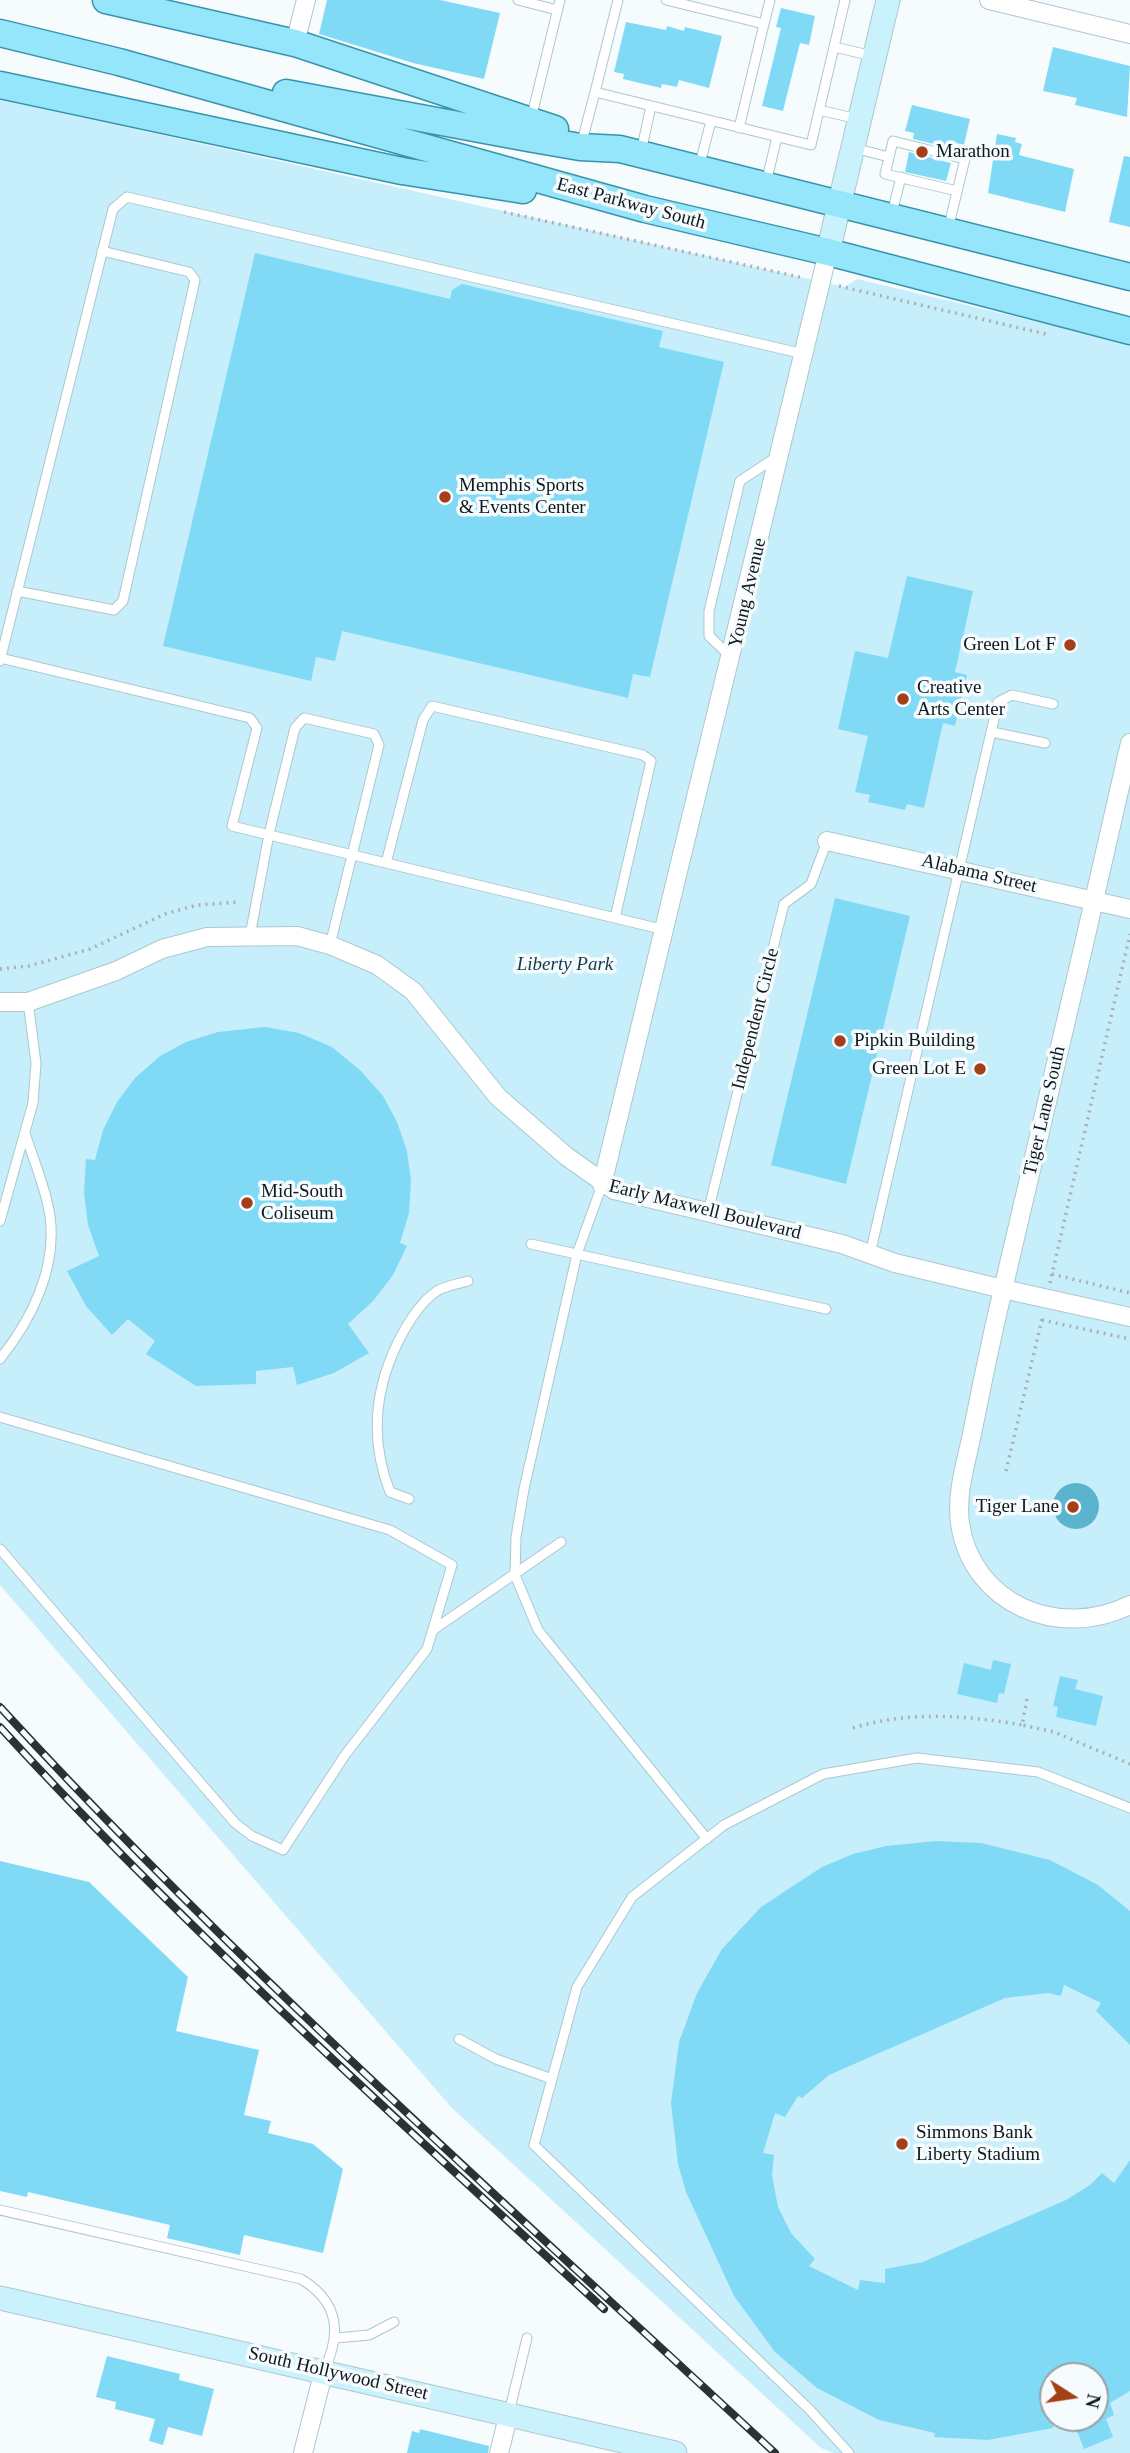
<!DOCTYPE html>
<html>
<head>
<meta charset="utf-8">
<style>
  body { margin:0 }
  #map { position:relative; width:1130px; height:2453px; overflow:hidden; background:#f6fbfd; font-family:Georgia,serif }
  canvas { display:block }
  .north { position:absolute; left:1039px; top:2362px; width:70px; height:70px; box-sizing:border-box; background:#f6fbfd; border:2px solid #9aa1a3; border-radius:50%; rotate:102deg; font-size:19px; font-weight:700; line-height:28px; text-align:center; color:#0f191c }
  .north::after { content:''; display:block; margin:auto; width:24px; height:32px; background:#a53f18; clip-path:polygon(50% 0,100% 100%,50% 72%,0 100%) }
</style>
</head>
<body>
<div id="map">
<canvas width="1130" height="2453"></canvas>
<div class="north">N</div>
</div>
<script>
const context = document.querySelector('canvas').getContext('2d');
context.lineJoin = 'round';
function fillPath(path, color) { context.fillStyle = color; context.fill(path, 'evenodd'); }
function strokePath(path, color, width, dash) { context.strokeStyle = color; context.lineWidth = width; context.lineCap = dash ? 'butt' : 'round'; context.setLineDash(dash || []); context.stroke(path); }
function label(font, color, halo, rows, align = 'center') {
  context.font = font + ' Georgia,serif'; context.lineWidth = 7; context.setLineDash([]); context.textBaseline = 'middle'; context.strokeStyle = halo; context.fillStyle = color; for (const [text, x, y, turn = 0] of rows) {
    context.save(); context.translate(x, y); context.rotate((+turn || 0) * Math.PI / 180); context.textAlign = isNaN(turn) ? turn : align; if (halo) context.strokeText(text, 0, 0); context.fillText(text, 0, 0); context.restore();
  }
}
fillPath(new Path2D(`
  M0,99l845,188 12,-8 273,65v2109h-297l-12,-5 -370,-341 -451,-522zM1053,2376h42v42h-42z`), '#c7eefb');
fillPath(new Path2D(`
  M1053 1506a23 23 0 1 1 46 0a23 23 0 1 1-46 0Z`), '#5ab4ce');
fillPath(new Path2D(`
  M327,0h113l60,13 -16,66 -71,-16 -94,-29z
  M781,8l34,8 -6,29 -9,-2 -17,68 -21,-5 19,-78 -5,-1z
  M626,22l40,8 1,-4 17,5 1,-4 37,9 -13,52 -30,-8 -2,7 -15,-3 -1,4 -38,-9 1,-5 -10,-2z
  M1053,47l77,19 -3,51 -52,-12 2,-7 -34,-7z
  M912,105l58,14 -6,26 -8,-2 -1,6 -42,-10 1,-6 -9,-2z
  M997,134l19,4 -1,4 7,2 -3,11 55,14 -9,43 -77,-19z
  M909,152l42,11 -5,18 -41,-9z
  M1124,156l6,1v70l-21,-5z
  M255,253l195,46 2,-9 10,-6 201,47 -4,16 65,15 -74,315 -17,-3 -5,24 -286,-67 -7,30 -19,-4 -5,24 -148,-35z
  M907,576l66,15 -18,81 12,3 -12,51 -12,-3 -19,85 -17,-4 -2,6 -37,-8 2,-7 -15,-3 13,-56 -30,-7 17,-78 33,7z
  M835,898l75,18 -64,268 -75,-19z
  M265,1027l34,6 33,14 29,24 22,25 14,26 10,29 4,30 -2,32 -9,30 7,3 -14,29 -20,26 -25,23 21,29 -35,20 -37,12 -4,-18 -37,4v13l-60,2 -50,-32 9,-13 -27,-22 -16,16 -26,-29 -19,-35 32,-15 -11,-31 -4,-32 2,-34 9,1 8,-30 14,-28 18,-24 25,-22 26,-14 32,-10z
  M993,1660l18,4 -7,30 -5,-1 -2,10 -40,-9 7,-31 27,7z
  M1060,1676l18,4 -3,9 28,7 -7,30 -40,-9 2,-10 -5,-1z
  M936,1841l45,2 69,17 48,25 32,26v134l-34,-34 5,-8 -37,-18 -3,11 -13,-3 -43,5 -176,77 -27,23 -4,-2 -13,21 -10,-4 -12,40 11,2 -2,20 6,32 13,26 24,26 -6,7 49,24 2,-10 25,3v-14l38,-7 143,-62 24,-15 12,-12 12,10 16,-23v231l-20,12 4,12 -8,4 7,18 -29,12 -12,-31h23v-42h-42v52l-65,12 -54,-3 1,-4 -56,-13 -62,-32 -42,-36 -41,-56 -48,-104 -8,-28 -7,-61 8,-61 18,-49 25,-44 39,-42 61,-40 31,-13 33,-8z
  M0,1861l89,21 99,95 -12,54 83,19 -15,65 27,6 -3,12 45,11 30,25 -20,84 -79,-18 -4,20 -73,-17 3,-13 -142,-33 -1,5 -27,-6z
  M107,2356l73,18 -1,6 35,9 -12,47 -34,-9 -5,18 -14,-4 6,-22 -40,-10 1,-7 -20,-5z
  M420,2429l69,17 -1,7h-81l5,-22 7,2z`), '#81daf5');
const lane = new Path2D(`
  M518,0l39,10
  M618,0l-23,92 216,53 34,-145
  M666,0l98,24 6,-24
  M834,47l39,9
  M819,110l39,9
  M531,119l29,-119
  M739,128l25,-104
  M581,145l14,-53
  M854,148l35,9
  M641,152l10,-46
  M699,167l12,-46
  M766,183l11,-46
  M892,213l9,-36
  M948,229l17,-70 -72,-18 -8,33 72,17
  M17,591l97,19 9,-9 72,-321 -6,-8 -87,-21
  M731,657l-22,-21v-25l31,-130 38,-25
  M1,658l249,60 7,10 -25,98 433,104
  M0,661l113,-452 14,-12 677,157
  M992,732l53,11
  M386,863l37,-143 9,-14 211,49 8,6 -36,157
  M250,936l19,-102 26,-106 9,-10 70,16 5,11 -49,200
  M602,1185l-25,69 -53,235 -8,48 -1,38 23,55 169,209
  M708,1212l76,-308 27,-20 16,-43
  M0,1221l33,-118 3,-40 -8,-61
  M531,1244l295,65
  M870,1254l128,-552 14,-7 41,9
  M0,1359c32,-40 57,-91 50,-143 -4,-28 -17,-57 -25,-83
  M0,1417l390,113 62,35 -25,84 -82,106 -62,95 -31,-14 -17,-13 -235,-274
  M409,1499l-19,-7c-20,-51 -16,-101 8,-150 9,-18 21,-39 39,-51 8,-5 21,-7 31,-10
  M433,1630l128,-88
  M459,2039l37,20 56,20
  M0,2210l301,69c38,23 41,54 23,91
  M336,2338l33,-3 25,-13
  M509,2413l18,-75
  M849,2453l-39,-43 -276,-265 43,-158 55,-90 92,-72 99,-51 94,-16 121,14 92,36`);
const street = new Path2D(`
  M989,0l141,34
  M295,43l11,-43
  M1130,743c-43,191 -88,381 -133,572 -9,39 -17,79 -25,119 -6,29 -16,59 -12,89 12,82 99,117 170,82
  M827,841l303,68
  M0,1002h28l88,-31 46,-22 45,-12 90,-1 33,9 47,20 36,26 85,106 68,59 48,34 228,54 53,19 108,26 127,28
  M602,1185l226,-933
  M303,2453l21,-83
  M499,2453l10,-40`);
const secondary = new Path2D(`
  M828,252l60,-252
  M0,2298l675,155`);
const primary = new Path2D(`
  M106,0l189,43 260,86
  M0,33l119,29 526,147 183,43 302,79
  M0,85l402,86 121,19
  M286,93l242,45 52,9 40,2 510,128`);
strokePath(lane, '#adc7cf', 11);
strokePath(street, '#adc7cf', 20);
strokePath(secondary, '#adc7cf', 25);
strokePath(primary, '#3893ab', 29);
strokePath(new Path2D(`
  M504,212l300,66
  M839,286l211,49
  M0,969l29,-3 61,-17 75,-35 32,-9 43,-3
  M1052,1274l78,19
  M1050,1283l80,-349
  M1042,1320l88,19
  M1006,1471l37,-156
  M1027,1699l-5,26 32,7 76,32
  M853,1728c55,-17 112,-13 169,-3`), '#aab1b3', 3.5, [2, 5]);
strokePath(lane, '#fff', 9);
strokePath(street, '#fff', 18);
strokePath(secondary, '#caf2fd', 23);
strokePath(primary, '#95e5fb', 26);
const rail = new Path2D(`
  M0,1707c242,264 512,502 775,746
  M0,1727c189,206 398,393 604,582`);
strokePath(rail, '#293336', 8);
strokePath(rail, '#f6fbfd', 5, [16]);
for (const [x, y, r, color] of [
  [922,152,7,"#a53f18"],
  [445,497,7,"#a53f18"],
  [1070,645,7,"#a53f18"],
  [903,699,7,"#a53f18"],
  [840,1041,7,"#a53f18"],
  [980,1069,7,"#a53f18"],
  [247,1203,7,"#a53f18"],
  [1073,1507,7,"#a53f18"],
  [902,2144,7,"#a53f18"]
]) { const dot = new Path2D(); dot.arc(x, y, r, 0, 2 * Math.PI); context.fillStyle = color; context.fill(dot); strokePath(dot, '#f6fbfd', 2.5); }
label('19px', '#0f191c', '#f6fbfd', [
  ["Marathon",936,152],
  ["Memphis Sports",459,486],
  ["& Events Center",459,508],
  ["Green Lot F",1056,645,"right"],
  ["Creative",917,688],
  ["Arts Center",917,710],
  ["Pipkin Building",854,1041],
  ["Green Lot E",966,1069,"right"],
  ["Mid-South",261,1192],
  ["Coliseum",261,1214],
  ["Tiger Lane",1059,1507,"right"],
  ["Simmons Bank",916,2133],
  ["Liberty Stadium",916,2155]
], 'left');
label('19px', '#0f191c', '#f6fbfd', [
  ["East Parkway South",631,204,15],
  ["Young Avenue",748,593,-77],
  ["Alabama Street",979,874,13],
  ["Independent Circle",756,1019,-76],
  ["Tiger Lane South",1045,1111,-77],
  ["Early Maxwell Boulevard",705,1210,14],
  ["South Hollywood Street",338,2374,13]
]);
label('italic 19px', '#123b47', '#f6fbfd', [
  ["Liberty Park",565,965]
]);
</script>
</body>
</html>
